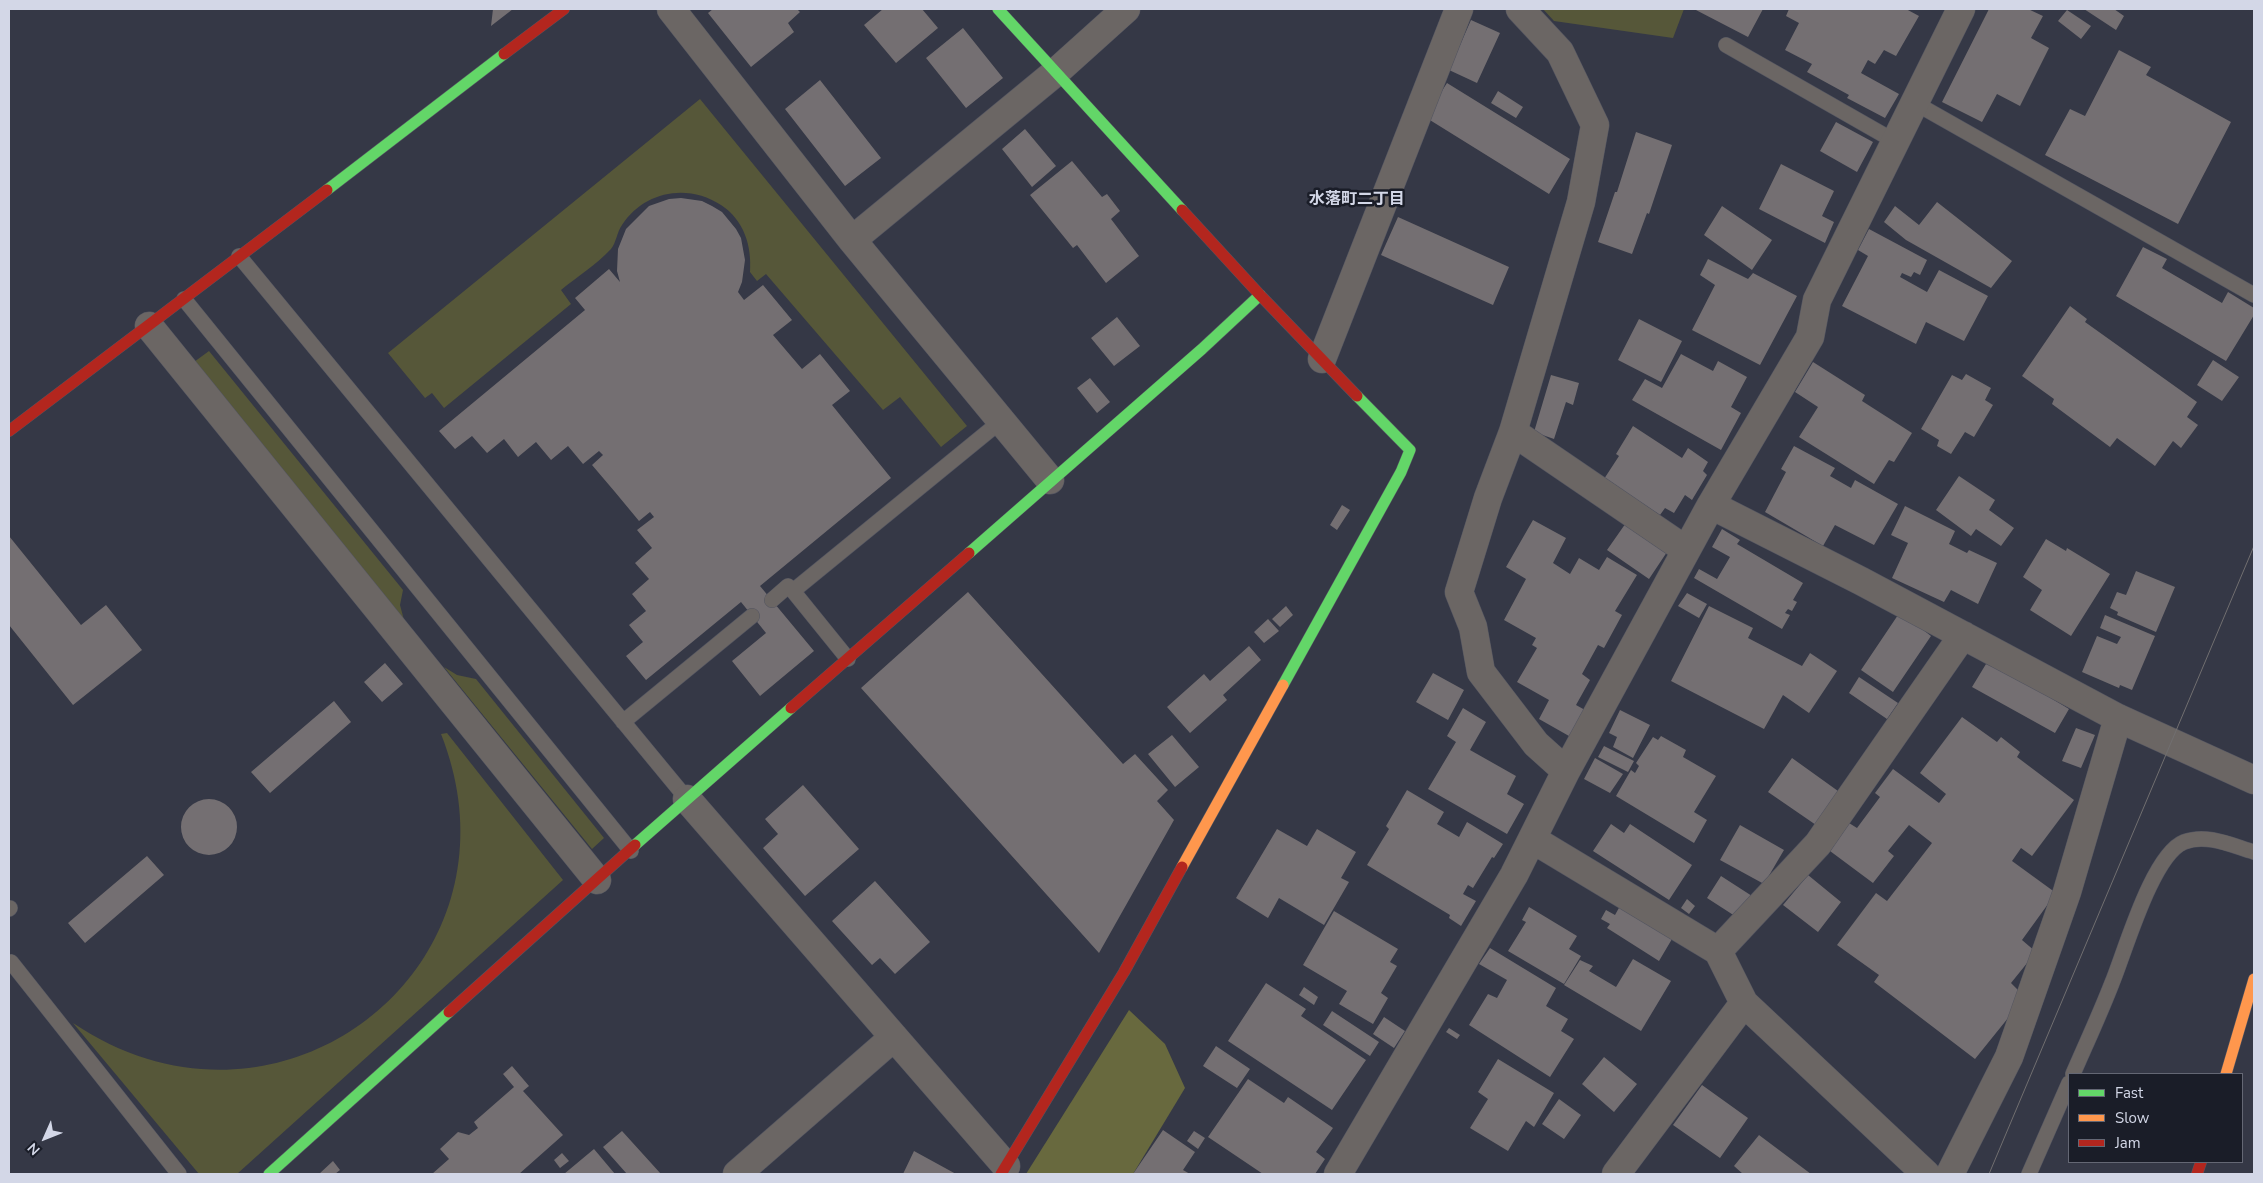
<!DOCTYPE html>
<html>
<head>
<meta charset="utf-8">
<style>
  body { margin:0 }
  #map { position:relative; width:2263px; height:1183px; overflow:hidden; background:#353846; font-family:"Nunito Sans",sans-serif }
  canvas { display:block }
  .frame { position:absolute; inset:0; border:10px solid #d3d7e7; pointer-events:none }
  .legend { position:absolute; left:2068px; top:1073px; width:175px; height:90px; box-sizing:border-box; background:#1a1d28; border:1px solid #646774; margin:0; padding:6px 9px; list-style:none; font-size:15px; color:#d3d7e7 }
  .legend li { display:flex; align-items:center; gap:10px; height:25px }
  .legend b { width:25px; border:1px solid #646774 }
  .north { position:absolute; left:20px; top:1113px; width:50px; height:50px; -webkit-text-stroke:4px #1a1d28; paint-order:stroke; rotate:226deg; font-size:14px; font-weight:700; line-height:20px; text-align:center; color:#d3d7e7 }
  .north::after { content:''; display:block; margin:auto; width:18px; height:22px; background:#d3d7e7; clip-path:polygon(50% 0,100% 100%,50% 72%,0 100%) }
</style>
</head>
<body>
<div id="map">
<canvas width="2263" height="1183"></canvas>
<div class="frame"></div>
<ul class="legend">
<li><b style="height:6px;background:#63d668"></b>Fast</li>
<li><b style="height:6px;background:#ff974d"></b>Slow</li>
<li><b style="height:6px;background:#b3261e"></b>Jam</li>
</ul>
<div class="north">N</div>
</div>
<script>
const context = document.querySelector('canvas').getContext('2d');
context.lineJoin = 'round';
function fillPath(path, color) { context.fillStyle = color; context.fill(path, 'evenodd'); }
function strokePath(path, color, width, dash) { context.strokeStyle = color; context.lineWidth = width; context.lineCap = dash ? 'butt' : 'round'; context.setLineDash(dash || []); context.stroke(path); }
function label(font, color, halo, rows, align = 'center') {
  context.font = font + ' "Nunito Sans","Noto Sans JP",sans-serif'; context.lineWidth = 5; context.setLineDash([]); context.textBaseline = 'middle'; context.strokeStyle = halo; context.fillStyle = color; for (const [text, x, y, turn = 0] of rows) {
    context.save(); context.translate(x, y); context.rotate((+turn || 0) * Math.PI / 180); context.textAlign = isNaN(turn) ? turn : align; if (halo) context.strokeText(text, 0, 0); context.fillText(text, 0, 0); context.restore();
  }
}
fillPath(new Path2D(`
  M1543,9h141l-11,29 -119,-17z
  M700,99l267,327 -26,21 -41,-50 -17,13 -117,-136 -9,7 -7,-9c2,-26 -6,-52 -29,-67 -33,-22 -77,-14 -99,20 -5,7 -6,18 -11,24 -14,15 -34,28 -50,41l10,14 -127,104 -12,-15 -7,5 -37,-45z
  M209,351l194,239 -3,15 4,15 -210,-258z
  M444,667l13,8 19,4 128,159 -12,11z
  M447,733l116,147 -326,294h-38l-126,-151c207,140 460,-57 368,-289z`), '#565739');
fillPath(new Path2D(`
  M1129,1010l36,34 20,44 -52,86h-107z`), '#68693e');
fillPath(new Path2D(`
  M493,9h20l-22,17z
  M713,9h84l3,3 -12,11 6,9 -43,35 -43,-54z
  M883,9h39l16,19 -42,35 -32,-38z
  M1694,9h69l-15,28z
  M1789,9h117l13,7 -23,40 -12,-6 -9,14 -7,-4 -7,13 38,21 -14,24 -38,-20 2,-3 -42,-23 5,-8 -27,-14 14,-27 -13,-7z
  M1989,9h39l15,7 -12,22 18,10 -29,58 -23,-12 -15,28 -40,-20z
  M2084,9h30l10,7 -8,14z
  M2067,10l24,16 -10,13 -23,-18z
  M1471,20l29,13 -23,50 -28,-13z
  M963,28l40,50 -37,30 -40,-50z
  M2119,50l32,17 -5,8 85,47 -53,102 -133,-69 25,-46 15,7z
  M820,80l61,78 -36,28 -60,-77z
  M1447,83l123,76 -21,35 -124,-77z
  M1498,91l25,16 -7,11 -25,-15z
  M1836,122l37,20 -16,30 -37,-21z
  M1025,129l31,37 -24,21 -30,-38z
  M1636,132l36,13 -23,69 -2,-1 -15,41 -34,-12 17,-50h2z
  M1072,161l30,36 5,-3 13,17 -9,8 28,37 -33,27 -29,-38 -4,3 -43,-53z
  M1781,164l53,27 -12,25 12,6 -9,21 -66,-34z
  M681,198l21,3 10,5 10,6 14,17 5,9 4,22 -3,22 -4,10 6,8 19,-15 29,35 -19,15 29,34 18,-15 30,37 -18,14 59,73 -131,108 54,65 -54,45 -28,-35 34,-28 -25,-31 -95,78 -20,-24 17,-14 -14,-17 17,-14 -14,-17 17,-15 -14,-16 17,-15 -15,-18 17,-13 -4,-5 -11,9 -24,-29 -23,-27 11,-10 -4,-4 -16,13 -15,-18 -17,14 -15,-18 -18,15 -14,-18 -17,14 -15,-17 -17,13 -16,-18 146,-121 -10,-12 34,-29 11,13 -3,-11 1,-22 8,-20 23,-23 20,-7z
  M1937,202l75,59 -21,27 -85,-48 -22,-18 11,-16 24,19z
  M1722,206l50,34 -20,30 -48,-35z
  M1398,217l111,50 -16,38 -112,-50z
  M1869,229l58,31 -7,15 -6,-3 -3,5 -9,-4 -2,4 27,15 12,-22 49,26 -24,45 -38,-19 -10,22 -74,-38 26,-50 -10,-6z
  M2143,247l24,12 -5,9 60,35 6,-11 26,16v7l-28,46 -110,-65z
  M1708,259l40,20 5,-6 44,23 -37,69 -68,-35 23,-45 -15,-10z
  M2070,306l17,13 -2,3 112,80 -10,15 11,8 -17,23 -8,-7 -18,25 -38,-28 -7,9 -58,-43 2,-5 -32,-23z
  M1117,317l23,29 -26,20 -23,-28z
  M1639,319l43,22 -21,41 -43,-22z
  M1681,354l32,17 5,-10 29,16 -16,30 10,6 -20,37 -89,-50 13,-21 17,9z
  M2213,360l26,17 -17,24 -25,-16z
  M1813,362l52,33 -3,6 50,32 -18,29 -5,-2 -15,24 -75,-47 19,-30 -23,-15z
  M1966,374l25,14 -6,12 8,5 -19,32 -9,-5 -14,22 -14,-8 2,-6 -18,-11 31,-54 10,5z
  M1551,375l28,8 -6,22 -7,-3 -12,37 -20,-7z
  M1090,378l20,24 -13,11 -20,-25z
  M1633,426l49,32 6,-10 20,14 -5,9 4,4 -15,25 -7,-5 -11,18 -9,-5 -5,7 -56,-36 15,-23 -3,-2z
  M1794,446l41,22 -5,8 21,12 4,-8 43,24 -24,41 -39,-20 -12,21 -58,-34 21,-40 -5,-3z
  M1959,476l36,24 -6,10 25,18 -13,18 -25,-17 -5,7 -35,-26z
  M1342,505l8,5 -13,20 -7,-5z
  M1905,506l50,25 -6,13 18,9 2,-3 28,13 -19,41 -27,-14 -7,12 -52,-24 16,-35 -17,-8z
  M1533,520l33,18 -13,25 17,11 9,-16 20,12 8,-13 30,18 -22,36 7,4 -18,33 -6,-3 -16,29 8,6 -14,25 9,5 -16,26 -30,-17 10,-19 -32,-18 20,-34 -5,-3 4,-7 -32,-18 22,-41 -20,-12z
  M1628,520l41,29 -20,30 -42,-29z
  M1722,529l18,11 -3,4 66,39 -10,17 4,2 -5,9 -4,-2 -3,4 5,2 -8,14 -88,-51 5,-9 18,10 13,-22 -18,-10z
  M9,536l72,89 25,-20 36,45 -69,55 -64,-80z
  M2046,539l20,12 1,-3 43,26 -39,62 -41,-26 12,-20 -19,-13z
  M2136,571l39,16 -19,45 -39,-17 1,-3 -8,-4 7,-16 9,3z
  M968,592l155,172 12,-10 33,36 -11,11 17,19 -75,133 -238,-265z
  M1687,593l20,11 -8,14 -21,-12z
  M1286,606l7,9 -13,12 -8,-8z
  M1709,606l44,22 -5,10 54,28 8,-13 27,18 -28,42 -26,-18 -19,34 -93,-48z
  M1900,612l31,24 -38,56 -32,-22z
  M2105,615l50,21 -23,54 -12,-5 -1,3 -37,-16 15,-36 20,8 4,-7 -21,-9z
  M1268,619l11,12 -15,12 -10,-11z
  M1249,646l12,14 -38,35 4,5 -37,33 -23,-26 37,-33 6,7z
  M385,663l18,21 -21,18 -18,-20z
  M1986,664l9,4 3,-2 71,43 -14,24 -83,-46z
  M1433,673l31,17 -16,30 -32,-18z
  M1859,677l39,26 -11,16 -38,-26z
  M334,701l17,21 -81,71 -19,-21z
  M1463,708l23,14 -16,28 46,26 -9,18 17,10 -17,30 -79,-45 28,-47 -9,-6z
  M1620,710l30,15 -17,33 -20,-11 4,-10 -8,-4z
  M1962,717l35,25 4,-5 19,15 -3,5 57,43 -42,56 -11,-8 -9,13 44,32 -34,47 14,12 -25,31 14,14 -50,62 -101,-77 5,-7 -42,-30 39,-52 11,8 45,-58 -23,-18 -21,26 6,5 -21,27 -43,-32 19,-28 8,5 23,-31 -5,-4 18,-24 46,34 7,-9 -26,-21z
  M2076,728l19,7 -14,33 -19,-7z
  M1172,735l27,32 -24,20 -27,-33z
  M1661,736l25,14 -3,7 33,19 -22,36 13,8 -13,23 -78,-47 15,-26 4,3 4,-7 -3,-3 17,-26 5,3z
  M1604,746l30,15 -6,11 -30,-15z
  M1595,758l28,16 -13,19 -26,-14z
  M1792,758l46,33 -22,34 -48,-33z
  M803,785l56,64 -54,47 -42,-48 15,-14 -13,-15z
  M1407,790l37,22 -7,12 22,13 8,-15 36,22 -9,14 -2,-1 -19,31 -5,-3 -5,9 13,7 -15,25 -12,-8 1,-3 -83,-50 22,-36 -3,-3z
  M181 827a28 28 0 1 1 56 0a28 28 0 1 1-56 0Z
  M1611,824l13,9 6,-9 62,41 -23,35 -76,-49z
  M1740,825l44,25 -20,34 -44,-24z
  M1277,829l30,17 10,-17 39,23 -15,26 8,4 -25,43 -45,-27 -11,20 -32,-20z
  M147,856l17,19 -79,68 -17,-20z
  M1808,875l33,27 -23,30 -35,-27z
  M1721,876l31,20 -14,22 -31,-20z
  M875,881l55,61 -35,32 -15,-16 -8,7 -40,-44z
  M1687,899l8,7 -6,8 -8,-6z
  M1620,906l52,33 -13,22 -52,-33 3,-4 -9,-5 5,-9 9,5z
  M1529,907l48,29 -8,13 12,7 -17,28 -56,-33 18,-29 -4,-2z
  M1334,911l64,38 -8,13 7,4 -16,27 7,5 -15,26 -34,-20 8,-13 -44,-26z
  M1490,948l66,40 -10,18 22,13 -7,12 13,8 -24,38 -81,-52 19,-31 9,4 10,-18 -28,-16z
  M1633,959l38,22 -30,50 -77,-46 16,-25 13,6 -4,5 27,16z
  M1266,983l40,26 -5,7 65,44 -34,50 -104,-69z
  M1304,987l14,10 -4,8 -15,-10z
  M1332,1011l47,31 -9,14 -47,-31z
  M1384,1017l21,14 -11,17 -21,-14z
  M1449,1028l11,7 -3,4 -11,-7z
  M1216,1046l34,23 -13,19 -34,-22z
  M1604,1057l33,27 -23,28 -32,-28z
  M1498,1059l56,34 -20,34 -8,-6 -18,30 -38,-23 18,-29 -10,-7z
  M512,1066l17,20 -6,5 40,44 -44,39h-87l17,-15 -9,-10 18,-17 11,3 9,-7 -4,-6 40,-35 -11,-13z
  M1248,1079l36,24 4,-6 45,31 -17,24 9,7 -10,15h-52l-55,-37z
  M1702,1085l46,33 -28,40 -47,-33z
  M1559,1099l22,16 -17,24 -22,-15z
  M1163,1130l32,22 -12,18 7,4h-57z
  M622,1131l39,43h-34l-24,-27z
  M1194,1131l11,7 -7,11 -11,-8z
  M1759,1135l52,39h-68l-9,-8z
  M594,1149l21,25h-51z
  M914,1151l42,23h-53z
  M562,1153l7,8 -9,7 -6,-8z
  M333,1161l7,9 -5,4h-16z`), '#746f72');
const lane = new Path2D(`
  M1726,45l170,97
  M1915,103l339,192
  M239,256l448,543
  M184,299l447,552
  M772,600l16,-14 5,5
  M848,659l-55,-68 208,-170
  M623,722l129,-106
  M9,909l1,-1
  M11,962l168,212
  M2073,1074c13,-30 27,-60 39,-91 13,-31 40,-128 72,-141 23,-9 49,4 70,10
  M2029,1174l40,-91`);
const street = new Path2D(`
  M671,9l181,231 198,240
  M1520,9l40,43 35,73 -14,77 -68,230 -25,66 -29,94 14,35 8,45 55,72 30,27
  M852,240l204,-168 70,-63
  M149,326l448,554
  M1322,359l137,-350
  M1513,432l173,118
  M1711,505l150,76 257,137 136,62
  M687,799l319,367
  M1532,839l186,112
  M1744,1003l182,171
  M737,1174l157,-137
  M1338,1174l176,-299 52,-104 145,-266 99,-168 7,-37 144,-291
  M1616,1174l128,-171 -26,-52 100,-107 145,-209
  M1950,1174l59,-117 58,-165 51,-174`);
const fast = new Path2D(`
  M998,9l184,201
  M327,190l177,-136
  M969,553l233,-204 58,-54
  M1283,685l118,-213 9,-22 -53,-54
  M635,845l156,-137
  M269,1174l180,-162`);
const slow = new Path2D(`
  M1182,867l101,-182
  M2226,1074l28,-95`);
const jam = new Path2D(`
  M504,54l60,-45
  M1182,210l78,85 97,101
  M9,431l318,-241
  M791,708l178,-155
  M449,1012l186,-167
  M1001,1174l123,-202 58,-105
  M2197,1174l4,-12`);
strokePath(lane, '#535561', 16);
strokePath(street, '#535561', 29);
strokePath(fast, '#535561', 12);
strokePath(slow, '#535561', 12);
strokePath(jam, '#535561', 12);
strokePath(lane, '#6b6664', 15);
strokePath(street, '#6b6664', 28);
strokePath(fast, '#63d668', 11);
strokePath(slow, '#ff974d', 11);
strokePath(jam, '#b3261e', 11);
strokePath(new Path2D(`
  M1989,1174l265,-628`), '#716f70', 1);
label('bold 16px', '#d3d7e7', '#1a1d28', [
  ["水落町二丁目",1357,200]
]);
</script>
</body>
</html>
